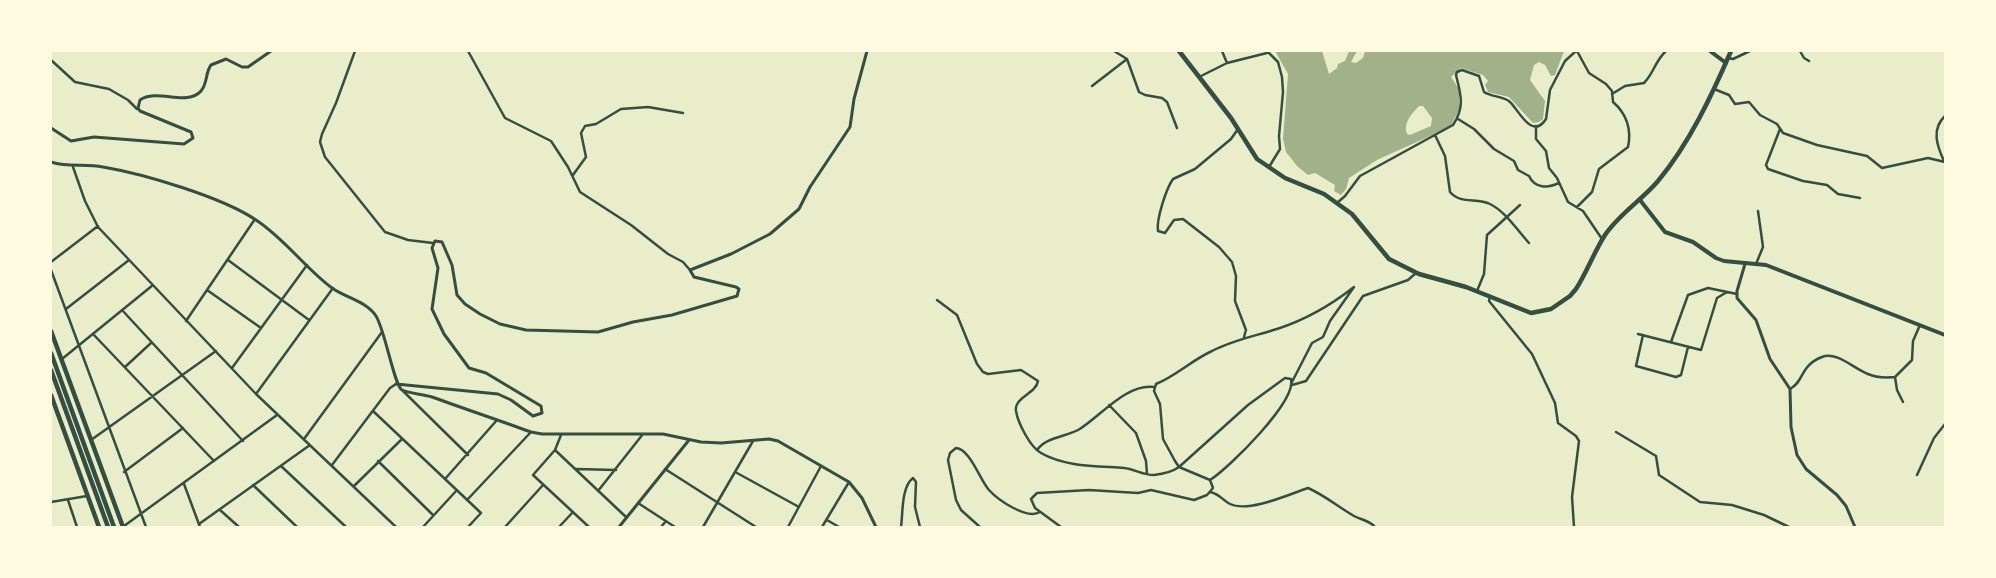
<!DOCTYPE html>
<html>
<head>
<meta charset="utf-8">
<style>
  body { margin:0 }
  #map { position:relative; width:1996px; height:578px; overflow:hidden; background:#e9edc9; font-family:"Alegreya Sans",sans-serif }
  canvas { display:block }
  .frame { position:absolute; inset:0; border:52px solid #fefae0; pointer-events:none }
</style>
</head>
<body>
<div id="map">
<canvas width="1996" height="578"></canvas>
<div class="frame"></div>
</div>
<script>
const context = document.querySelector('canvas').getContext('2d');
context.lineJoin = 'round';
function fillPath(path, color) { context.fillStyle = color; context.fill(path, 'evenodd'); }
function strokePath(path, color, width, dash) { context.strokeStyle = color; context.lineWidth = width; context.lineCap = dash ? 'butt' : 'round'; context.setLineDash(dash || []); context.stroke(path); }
fillPath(new Path2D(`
  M1275,51h47l7,23 8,-6 1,-4 7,-3 4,-10h8l-6,11 5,1 7,-5 2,-7h199l-9,24 -4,1 -6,-11 -6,-3 -5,3 -4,15 15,21 -2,18 -4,3 -6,1 -24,-26 -21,-5 -3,-7 3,-4 -5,-6 -22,-7 -10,9 8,12v21l-9,17 -73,33 -28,18 -3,11 -5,6 -7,-4 1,-6 -20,-12 -7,2 -11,-9 -11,-14 -3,-13 5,-65zM1419,106h4l9,12 -1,8 -21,9 -3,-1c-4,-12 5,-20 12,-28z`), '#a3b18a');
strokePath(new Path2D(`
  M355,51l-19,52 -14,31 -2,8 5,15 60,75 23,8 25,3
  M468,51l37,67 46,23 17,26 12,25 51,33 37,29 15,8 7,8
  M1114,51l13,8 12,33 6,3 17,3 5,4 10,26
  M1222,51l5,12
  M1267,51l11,11 4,15 1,15 -4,44 1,13 -11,18
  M1577,51l12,22 17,11 6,7 1,11c13,11 19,27 15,45l-29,22 -7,23 -15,15
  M1800,51l4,7 5,3
  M1728,58l5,1 17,-8
  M51,60l24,22 34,7 19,11 9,9
  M1199,77l28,-14 40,-10
  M1092,86l35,-27
  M1714,89l15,6 6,9 14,-2 11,13 17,9 6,9 34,12 50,11 15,12 46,-10 17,4
  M1612,94l13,-8 19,-3c10,-10 11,-22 22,-32
  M1458,119l16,10 20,20 20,12 4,9 11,6c6,13 19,12 30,7
  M1536,126v13l10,12 3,17 8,10 11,24 15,9 19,28
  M1238,129l-7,10 -36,30 -22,10c-7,10 -17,41 -15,52l7,2 9,-13 9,-1 36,28 13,15 4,14 -1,25 11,29 -2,7
  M1780,129l-14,36 2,4 35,12 24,4 11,9 22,4
  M1435,135l10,21 5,36c11,13 27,5 40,12 16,8 27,26 39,39
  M1944,161c-7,-15 -13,-32 1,-45
  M73,167l12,34 13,26 158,167 140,133
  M573,175l13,-18 -5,-24 4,-7 11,-2 25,-15 27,-2 35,6
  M1337,203l8,-7 15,-20 93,-51c12,-18 8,-30 3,-50l1,-3 5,-2 17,6 5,16c7,5 20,4 26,10 8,7 22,39 36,17l4,-29 15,-29 11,-10
  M228,260l81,60
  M51,262l47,-36
  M1756,264l7,-17 -5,-36
  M51,270l95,257
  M207,290l54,38
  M1477,291l7,-17 3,-39 33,-30
  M1490,296l-1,5 43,53 23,49 3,20 18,13 3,5 -7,56 2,30
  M937,300l20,15 20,49 6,8 5,2 33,-4 17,11c-2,13 -24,16 -22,30 2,12 14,36 25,42 24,14 57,13 83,15 10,1 19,7 30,7 9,-1 18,-3 25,-8l69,-62 37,-27 6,1c6,22 -62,89 -81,101
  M66,309l63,-49
  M122,310l121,131
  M186,321l69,-102
  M93,334l121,127
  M1638,334l63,16 16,-52 10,-6
  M1643,335l-7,31 40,11 5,-2 7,-28
  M1671,342l17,-47 20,-7 29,6
  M62,359l91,-74
  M125,367l26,-24
  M232,368l75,-103
  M1292,385l14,-4 57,-85 45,-16 8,-7
  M1790,389c15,-8 9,-23 32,-32 15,-6 32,12 46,17 9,4 18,4 27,3
  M403,391l65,64
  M256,394l77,-106
  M1903,402l-6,-12 -2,-13 17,-17 1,-19 7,-16
  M1109,405l27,28 10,28 1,13
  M373,411l108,102 -13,14
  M1616,432l40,24 3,19 41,27 32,3 32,10 25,12
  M561,435l-6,15 -22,25 56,52
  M304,439l78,-107
  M91,440l125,-89
  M555,450l71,67
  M1037,450c9,-13 28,-13 41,-20 21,-12 48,-47 76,-43
  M378,461l55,54
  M332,465l58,-77 6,-4
  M281,466l65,61
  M576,469l40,1
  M665,469l91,58
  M124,472l59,-44
  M737,473l62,34
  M1917,475l17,-37 11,-14
  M445,479l52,-59
  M184,484l16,43
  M253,485l44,42
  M354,486l48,-47
  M598,491l45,-57
  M1210,492c10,2 12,8 20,12 19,9 60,-10 78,-16 18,8 30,19 46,28 7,4 15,4 21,11
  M68,500l9,27
  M467,500l64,-68
  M51,502l36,-6
  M638,503l37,24
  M220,510l19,17
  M827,520l12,7
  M199,524l111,-79
  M124,526l153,-111
  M423,527l34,-37
  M505,527l38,-42
  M559,527l14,-15
  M661,527l5,-6
  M703,527l50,-86
  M788,527l33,-61
  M822,527l27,-45
  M901,527c2,-13 0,-40 12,-49l3,4 -1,25 5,20
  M980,527l-19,-17 -5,-10 -8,-40 2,-7 6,-5c14,1 24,32 33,42 9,10 38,30 51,22
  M1061,527l-26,-19 -4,-9 6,-6 52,-3 49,3 13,-3 43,10 13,-5 6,-7 -3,-8 -31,-13 -4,-6 -12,-22 -3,-35 -6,-13 2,-7c20,-8 36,-24 56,-33 21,-11 43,-15 65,-22 28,-9 54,-24 77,-42l-24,34 -7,16 -11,6 -20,39`), '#344e41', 2.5);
strokePath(new Path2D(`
  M51,128l20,13 23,-4 90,7 9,-6 -2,-6 -51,-21 -2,-3 2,-8c17,-12 47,7 61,-9 7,-8 4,-18 10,-26l15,-6 16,8h6l23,-16
  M51,162c19,6 34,1 52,5 41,7 119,30 153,53 29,19 49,48 76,68 14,10 34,13 44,28 9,14 18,69 26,74 9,4 21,4 30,7 33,12 66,23 99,35l11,2h121l38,8 20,1 48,-4 9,2 71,41 13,16 14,29
  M1745,264l-8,27v7l19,22 14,39 20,30 1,38 6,28 9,14 31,26 9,11 9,21
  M396,384l102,10 13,6 22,16 9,-3 -1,-7 -55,-33 -17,-5 -25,-34 -12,-25 6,-41 -6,-20 3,-7 7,1 10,23 5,30 8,9 15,10 20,10 26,6 72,2 35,-10 39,-7 65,-19 2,-7 -3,-2 -42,-10 -4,-7 41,-16 39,-20 29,-25 11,-22 40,-60 4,-28 13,-48
  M619,527l70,-87`), '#344e41', 3);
strokePath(new Path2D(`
  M1710,51l16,12
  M1640,200l25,32 28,10 23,16 8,3 42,4 179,70`), '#344e41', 4);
strokePath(new Path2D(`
  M1179,51l52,67 26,41 28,19 39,16 28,20 37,45 30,15 47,13 65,26 20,-4 19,-13 6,-7c11,-17 18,-37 29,-54 14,-21 37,-35 53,-54 31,-37 54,-86 73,-130
  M51,331l72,196
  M51,395l48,132`), '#344e41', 4.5);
strokePath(new Path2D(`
  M51,353l63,174
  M51,370l57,157`), '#344e41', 4.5);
</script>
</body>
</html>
